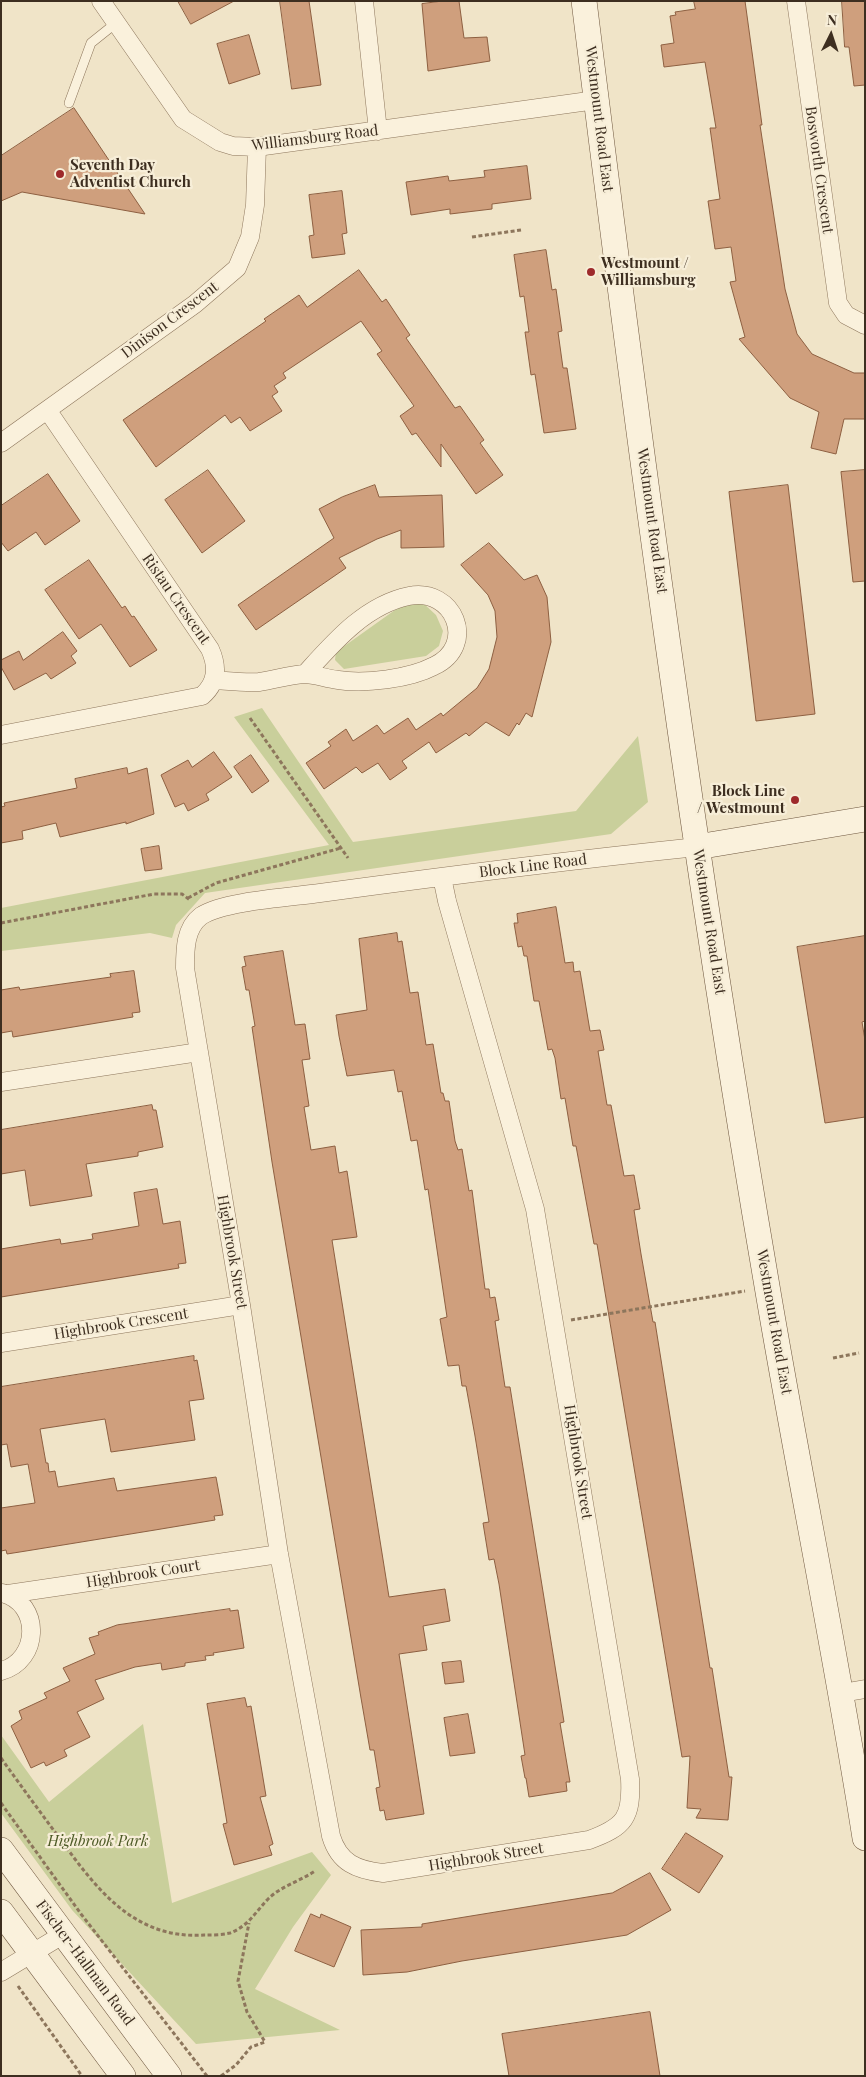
<!DOCTYPE html>
<html>
<head>
<meta charset="utf-8">
<style>
  body { margin:0 }
  #map { position:relative; width:866px; height:2077px; overflow:hidden; background:#f0e4c8; font-family:"Playfair Display",serif }
  canvas { display:block }
  .frame { position:absolute; inset:0; border:2px solid #3d2e20; pointer-events:none }
  .north { position:absolute; left:806px; top:10px; width:50px; height:50px; -webkit-text-stroke:4px #f7eed8; paint-order:stroke; rotate:4deg; font-size:14px; font-weight:700; line-height:20px; text-align:center; color:#3d2e20 }
  .north::after { content:''; display:block; margin:auto; width:18px; height:22px; background:#3d2e20; clip-path:polygon(50% 0,100% 100%,50% 72%,0 100%) }
</style>
</head>
<body>
<div id="map">
<canvas width="866" height="2077"></canvas>
<div class="frame"></div>
<div class="north">N</div>
</div>
<script>
const context = document.querySelector('canvas').getContext('2d');
context.lineJoin = 'round';
function fillPath(path, color) { context.fillStyle = color; context.fill(path, 'evenodd'); }
function strokePath(path, color, width, dash) { context.strokeStyle = color; context.lineWidth = width; context.lineCap = dash ? 'butt' : 'round'; context.setLineDash(dash || []); context.stroke(path); }
function label(font, color, halo, rows, align = 'center') {
  context.font = font + ' "Playfair Display",serif'; context.lineWidth = 4.5; context.setLineDash([]); context.textBaseline = 'middle'; context.strokeStyle = halo; context.fillStyle = color; for (const [text, x, y, turn = 0] of rows) {
    context.save(); context.translate(x, y); context.rotate((+turn || 0) * Math.PI / 180); context.textAlign = isNaN(turn) ? turn : align; if (halo) context.strokeText(text, 0, 0); context.fillText(text, 0, 0); context.restore();
  }
}
fillPath(new Path2D(`
  M423,603l13,12 7,16 -4,15 -13,10 -82,13 -9,-9 1,-8 66,-47z
  M262,708l91,134 223,-31 62,-75 10,66 -37,32 -406,59 -29,32 -4,13 -22,-5 -149,18v-43l328,-63 -95,-128z
  M143,1724l29,179 140,-51 19,23 -38,52 -38,62 85,41 -144,14 -124,-134 -71,-97v-78l48,67z`), '#c9cf9b');
const building = new Path2D(`
  M178,1h56l-43,23z
  M280,1h29l12,84 -29,4z
  M443,1h16l5,37 23,-1 3,24 -62,10 -6,-67z
  M694,1h51l17,124h-2l25,164 12,45 15,20 42,19h11v46h-21l-8,35 -25,-6 8,-36 -29,-14 -51,-59 6,-2 -15,-55 6,-1 -5,-34 -16,2 -7,-48 12,-2 -10,-71h6l-11,-66 -41,5 -3,-22 13,-2 -4,-27 6,-1 -1,-3 20,-3z
  M842,1h23v84l-11,1 -5,-39h-4z
  M249,35l11,39 -31,10 -12,-40z
  M74,108l71,106 -123,-22 -21,9v-45z
  M527,166l4,33 -39,5v5l-42,5v-5l-39,6 -5,-33 42,-6 1,5 36,-4 -1,-6z
  M342,191l5,42 -5,1 3,20 -33,4 -3,-22 5,-1 -5,-40z
  M546,250l6,40 4,-1 6,42 -4,1 5,36h4l9,61 -32,4 -9,-59 -4,1 -6,-43h4l-5,-36 -4,1 -6,-42z
  M359,270l23,32 4,-3 24,36 -4,3 49,70 5,-2 24,34 -4,3 23,32 -27,19 -35,-50v23l-25,-34 -4,2 -12,-19 14,-10 -37,-52 5,-3 -21,-30 -78,52 3,5 -12,8 4,6 -6,4 10,15 -32,20 -10,-14 -9,6 -6,-8 -69,52 -33,-47 143,-99 -2,-2 35,-24 8,12z
  M208,470l37,51 -43,32 -37,-53z
  M865,470v111l-12,1 -12,-110z
  M48,474l32,47 -35,24 -9,-13 -28,19 -7,-9v-36z
  M375,485l4,12 63,-2 2,52 -43,1v-18l-24,9 -38,19 7,10 -90,62 -18,-25 96,-67 -15,-29 23,-12z
  M788,485l27,229 -59,7 -27,-229z
  M489,543l35,37 13,-5 10,22 4,45 -19,75 -6,-4 -7,12 -2,-2 -8,13 -23,-14 -17,14 -3,-3 -30,20 -7,-11 -27,19 5,7 -17,12 -12,-17 -16,10 -6,-6 -32,22 -18,-26 25,-17 -3,-4 18,-13 7,12 24,-16 7,9 24,-16 8,12 25,-17 2,3 34,-28 12,-19 8,-32 -2,-26 -7,-16 -27,-30z
  M89,560l33,48 3,-2 7,11 2,-1 23,34 -27,17 -29,-43 -22,15 -34,-49z
  M63,632l14,19 -6,5 5,7 -25,16 -5,-6 -32,17 -13,-23v-7l18,-9 4,9z
  M214,752l18,25 -26,17 3,6 -21,11 -4,-8 -9,4 -14,-32 27,-15 4,7z
  M251,755l18,26 -17,12 -18,-26z
  M127,768l1,6 19,-6 7,46 -28,10v-2l-66,15 -4,-14 -34,8 1,8 -22,4v-36l4,-1 -1,-3 73,-15 -2,-9z
  M159,846l3,23 -17,2 -4,-22z
  M556,907l9,56 8,-1 1,10 6,-1 10,60 10,-1 4,20 -6,1 9,54h4l13,71 10,-1 6,34 -6,1 7,44 12,68h2l55,346h2l17,109h3l-4,43 -32,-2 5,-9 -14,-1 3,-52 -8,1 -85,-513h-3l-18,-98h-3l-8,-48 -4,1 -6,-41 -3,-9 -4,1 -9,-49h-5l-7,-45h-3l-2,-10 -4,1 -4,-24h4l-1,-9z
  M397,933l1,9 4,-1 8,52 8,-1 8,53 7,-1 8,49h2l2,8h4l6,40 3,9 4,-1 7,42 3,-1 13,99h4l1,9 5,-1 4,23 -4,1 10,66h5l54,335 -4,1 10,59h-4l1,9 -38,6 -3,-19h-1l-4,-22 4,-1 -26,-171 -5,-25 -5,1 -6,-37 6,-1 -14,-86 -9,-50h-4l-3,-21 -11,1 -8,-47 7,-2 -19,-128 -3,1 -8,-50 -6,1 -9,-50 -4,1 -4,-22 -47,6 -8,-40 -3,-21 31,-5 -8,-71z
  M865,936v85l-3,1 3,18v77l-40,6 -28,-176z
  M283,951l12,74 10,-1 5,35 -8,1 7,46 -5,1 7,43 24,-4 4,27 8,-2 4,27 6,39 -25,3 57,357 56,-8 5,32 -27,5 4,24 -28,4 25,160 -38,6 -2,-10 -4,1 -4,-23 4,-1 -6,-37h-4l-9,-52 -89,-536 -20,-135 3,-1 -6,-36h-3l-4,-23 4,-1 -2,-9z
  M134,971l6,41 -8,1 1,4 -120,20 -1,-6 -11,2v-43l18,-3 1,3 91,-13 -1,-3z
  M152,1105l1,5h3l7,37 -25,5v4l-52,8 6,32 -62,10 -5,-36 -24,4v-44z
  M157,1189l6,35 17,-3 6,42 -8,1 1,4 -178,29v-48l59,-10 1,5 32,-5 -1,-5 47,-8 -5,-33z
  M194,1356v5l3,-1 7,39 -15,2 6,39 -84,12 -6,-33 -65,10 6,34h2l1,9 6,-1 3,16 56,-9 3,13 99,-14 7,38 -9,1 1,4 -60,10 -129,21 -19,3 -1,-4 -5,1v-43l34,-5 -7,-39 -17,3 -4,-23 -6,1v-58z
  M230,1609v2l8,-1 6,38 -31,5 1,2 -9,1 1,4 -21,3v3l-23,4 -1,-7 -26,4 -40,13 9,19 -27,13 13,25 -26,13 3,6 -21,10 -2,-4 -13,6 -20,-42 11,-7 -3,-8 28,-13 -3,-5 26,-12 -7,-13 32,-14 -6,-16 10,-3 -1,-3 19,-7z
  M461,1661l3,21 -19,2 -3,-21z
  M245,1698l2,9 4,-1 15,90 -6,1 13,47 -4,2 3,9 -38,10 -11,-41 4,-1 -20,-119z
  M468,1714l7,39 -25,3 -6,-38z
  M686,1833l37,23 -24,37 -37,-24z
  M650,1873l21,37 -44,25 -165,26 -55,11 -44,3 -2,-45 61,-3v-3l190,-31z
  M311,1914l9,4 1,-4 30,13 -17,40 -39,-16z
  M650,2012l10,64h-151l-7,-42z`);
fillPath(building, '#cf9f7d');
strokePath(building, '#8d5f41', 1);
const lane = new Path2D(`
  M69,103l22,-60 25,-20`);
const street = new Path2D(`
  M101,1l82,118 37,23 13,4 24,1 339,-47
  M364,1l14,130
  M796,1l42,302 8,12 19,10
  M1,443l194,-139 42,-36 13,-31 5,-32 2,-58
  M214,680c15,1 30,3 45,2 15,-2 30,-7 45,-8 11,0 23,5 34,6 27,4 71,-1 96,-14 44,-21 20,-79 -25,-70 -44,9 -76,47 -104,78
  M1,735l201,-39c15,-13 16,-29 8,-47l-162,-238
  M442,877l5,24 88,308 95,570c2,38 -5,48 -41,61l-206,33c-26,-3 -44,-10 -52,-37l-52,-282 -38,-249 -56,-337c0,-18 0,-40 16,-52 22,-15 91,-19 119,-23 125,-17 251,-33 377,-46
  M1,1082l198,-30
  M1,1343l240,-38
  M8,1594l271,-40
  M1,1671c39,-10 41,-68 1,-78
  M842,1693l23,-4
  M1,1972l63,-38`);
const secondary = new Path2D(`
  M584,1c53,429 110,859 183,1285 31,184 69,367 98,552
  M697,847l168,-28
  M1,1850l168,226
  M1,1912l122,164`);
strokePath(lane, '#8d765c', 10);
strokePath(street, '#8d765c', 19);
strokePath(secondary, '#6f573f', 26);
strokePath(new Path2D(`
  M472,237l49,-7
  M250,718l98,140
  M188,898l28,-15 125,-35
  M1,923l153,-29h28l8,6
  M571,1320l174,-29
  M833,1358l26,-5
  M1,1758c18,25 36,50 54,74 38,52 76,108 149,103 8,0 18,0 26,-2 19,-7 26,-22 39,-35 13,-12 31,-17 46,-27
  M1,1803l80,111 126,162
  M18,1986l64,90
  M221,2076l15,-11 15,-18 14,-5 -18,-30 -9,-31 11,-58`), '#8d765c', 3, [4, 2.5]);
strokePath(lane, '#faf1dc', 9);
strokePath(street, '#faf1dc', 18);
strokePath(secondary, '#faf1dc', 25);
for (const [x, y, r, color] of [
  [60,174,5,"#9e2a2b"],
  [591,272,5,"#9e2a2b"],
  [795,800,5,"#9e2a2b"]
]) { const dot = new Path2D(); dot.arc(x, y, r, 0, 2 * Math.PI); context.fillStyle = color; context.fill(dot); strokePath(dot, '#f7eed8', 2); }
label('15px', '#3d2e20', '#f7eed8', [
  ["Westmount Road East",599,119,83],
  ["Williamsburg Road",315,138,-7],
  ["Bosworth Crescent",819,170,82],
  ["Dinison Crescent",170,320,-37],
  ["Westmount Road East",652,521,82],
  ["Ristau Crescent",176,599,55],
  ["Block Line Road",533,866,-7],
  ["Westmount Road East",709,922,81],
  ["Highbrook Street",232,1252,80],
  ["Westmount Road East",774,1322,80],
  ["Highbrook Crescent",121,1324,-9],
  ["Highbrook Street",578,1462,81],
  ["Highbrook Court",143,1574,-9],
  ["Highbrook Street",486,1857,-9],
  ["Fischer-Hallman Road",85,1963,53]
]);
label('bold 15px', '#3d2e20', '#f7eed8', [
  ["Seventh Day",70,165],
  ["Adventist Church",70,182],
  ["Westmount /",601,263],
  ["Williamsburg",601,280],
  ["Block Line",785,791,"right"],
  ["/ Westmount",785,808,"right"]
], 'left');
label('italic 15px', '#4d5a26', '#f7eed8', [
  ["Highbrook Park",98,1841]
]);
</script>
</body>
</html>
